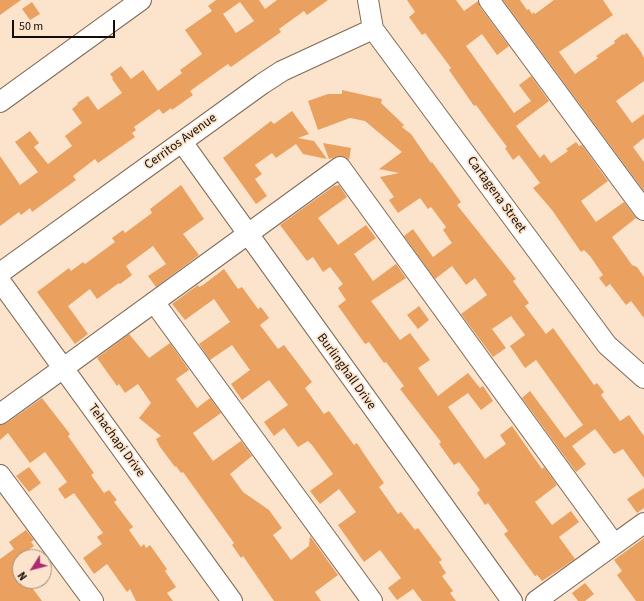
<!DOCTYPE html>
<html>
<head>
<meta charset="utf-8">
<style>
  body { margin:0 }
  #map { position:relative; width:644px; height:601px; overflow:hidden; background:#fce3cb; font-family:"Source Sans 3",sans-serif }
  canvas { display:block }
  .north { position:absolute; left:12px; top:549px; width:40px; height:40px; box-sizing:border-box; background:#fce3cb; border:1px solid #9f8d7c; border-radius:50%; rotate:234deg; font-size:11px; font-weight:700; line-height:16px; text-align:center; color:#140c05 }
  .north::after { content:''; display:block; margin:auto; width:14px; height:18px; background:#af2a72; clip-path:polygon(50% 0,100% 100%,50% 72%,0 100%) }
  .scale { position:absolute; left:12px; top:20px; width:103px; height:18px; box-sizing:border-box; border:2px solid #140c05; border-top:0; padding-left:5px; font-size:12px; line-height:14px; white-space:nowrap; color:#140c05; -webkit-text-stroke:3px #fce3cb; paint-order:stroke }
</style>
</head>
<body>
<div id="map">
<canvas width="644" height="601"></canvas>
<div class="north">N</div>
<div class="scale">50 m</div>
</div>
<script>
const context = document.querySelector('canvas').getContext('2d');
context.lineJoin = 'round';
function fillPath(path, color) { context.fillStyle = color; context.fill(path, 'evenodd'); }
function strokePath(path, color, width, dash) { context.strokeStyle = color; context.lineWidth = width; context.lineCap = dash ? 'butt' : 'round'; context.setLineDash(dash || []); context.stroke(path); }
function label(font, color, halo, rows, align = 'center') {
  context.font = font + ' "Source Sans 3",sans-serif'; context.lineWidth = 3.5; context.setLineDash([]); context.textBaseline = 'middle'; context.strokeStyle = halo; context.fillStyle = color; for (const [text, x, y, turn = 0] of rows) {
    context.save(); context.translate(x, y); context.rotate((+turn || 0) * Math.PI / 180); context.textAlign = isNaN(turn) ? turn : align; if (halo) context.strokeText(text, 0, 0); context.fillText(text, 0, 0); context.restore();
  }
}
fillPath(new Path2D(`
  M0,0h21l-21,15z
  M216,0h43l6,9 12,-9h51l-21,15 -3,-4 -25,18 2,3 -50,35 -3,-3 -38,27 3,4 -21,15 -1,-2 -8,6 -4,-5 -25,18 2,3 -4,3 3,4 -37,26 -3,-4 -22,17 3,4 -44,32 -2,-4 -9,7 -2,-3 -19,14v-70l20,29 18,-13 -23,-30 15,-11 9,12 -5,4 14,17 24,-18 -7,-10 17,-13 -10,-14 6,-5 -1,-1 11,-7 10,14 24,-17 -10,-14 1,-1 -3,-4 11,-8 10,13 12,-9 15,21 24,-18 -2,-3 22,-16 -17,-24 27,-19 -4,-5zM240,2l14,19 -18,12 -13,-19z
  M407,0h49l8,11 14,-10 2,6 29,39 -12,9 -15,-21 -16,12 48,67 17,-12 -12,-16 12,-9 18,25 -33,25 24,32 4,-4 7,9 17,-12 -2,-2 10,-7 3,4 3,-1 26,36 -27,20 15,21 28,-20 12,16 -24,19 20,28 5,2 7,10v41l-13,-17 -5,4 -16,-21 -4,3 -7,-9 4,-3 -13,-19 -6,-6 -3,2 -29,-42 -19,-22 7,-5 -21,-28 -6,5 -8,-12 2,-1 -18,-24 -13,-18 -2,1 -25,-36 2,-2 -26,-35 -3,2 -13,-18 6,-5z
  M503,0h17l7,10 2,-1 3,5 2,-2 1,2 19,-14h49l10,15 -54,37 16,22 23,-16 -2,-2 19,-13 -1,-2 9,-7 1,1 3,-2 14,19 3,6v23l-28,20 16,22 12,-9v24l-11,9 11,15v29z
  M32,2l8,12 -10,6 -8,-11z
  M342,90l40,9 -1,4 23,22 -2,2 9,7 20,29 1,-1 29,40 -4,3 59,74 -3,2 16,22 -4,3 21,28 7,-6 41,57 3,-2 7,9 -3,3 19,26 9,-6 15,21v42l-21,-29 -9,5 -19,-25 -23,17 14,18 -10,8 -54,-74 8,-7 35,47 18,-13 -47,-65 -11,8 -15,-22 15,-11 -14,-19 -19,13 14,19 -13,9 -32,-43 26,-19 -12,-17 -9,7 -14,-19 -17,13 -31,-43 9,-7 20,28 19,-14 -9,-13 3,-3 -15,-20 -3,2 -8,-11 -22,15 -9,-13 5,-3 -14,-20 19,-4 -20,-4 23,-17 -37,-31 -15,-3 -32,12 -10,-29 20,-7h14z
  M292,111l17,23 -11,4 16,3 13,18 -24,-5 -7,-10 -20,14 -4,-5 -17,12 7,9 -7,5 12,17 -11,8 -33,-46 48,-37 3,3z
  M323,143l28,5 -2,12 -10,-4 -10,3z
  M181,185l23,34 -21,15 16,21 -43,32 -8,-11 18,-12 -13,-18 -27,20 6,9 -12,9 -1,-1 -22,16 -7,-10 -22,17 20,28 -13,10 -38,-52 32,-24 2,3 12,-9 2,2 30,-22 -3,-4 11,-8 2,3 27,-20 -2,-4z
  M339,185l8,12 -29,21 20,27 28,-20 10,13 -22,16 19,27 23,-17 10,14 -35,23 29,39 10,-7 20,27 -12,8 20,28 30,-23 12,15 3,-2 10,15 -12,9 -13,-17 -20,14 37,52 21,-15 -6,-9 12,-9 30,43 2,-2 13,18 -22,17 17,23 19,-14 8,11 -20,15 16,22 -33,22 -5,-6 -2,1 -31,-42 4,-3 -20,-28 -3,2 -8,-12 3,-3 -21,-28 -5,3 -15,-21 2,-2 -41,-53 4,-3 -18,-24 -2,1 -15,-21 -4,2 -27,-38 8,-6 -8,-12 5,-4 -13,-17 -7,5 -10,-15 -6,4 -27,-36 54,-39z
  M224,269l14,20 4,-2 16,22 3,-2 8,11 -9,7 18,24 6,-4 28,37 -7,6 19,26 5,-3 25,34 3,-2 7,11 20,29 -5,4 19,27 3,-2 14,18 3,-2 24,32 -3,2 7,11 -4,3 11,15 -3,2 6,8h-34l-9,-12 -16,11 -9,-12 13,-10 -21,-28 -16,12 -26,-37 18,-13 -17,-23 -19,15 -10,-13 23,-17 -21,-29 -4,-4 -10,6 -14,-19 -10,8 -10,-14 24,-17 -19,-25 -27,20 -11,-16 19,-14 -18,-25 -22,15 -11,-16 31,-22 -16,-23 -29,21 -13,-16 26,-19 1,2 4,-2z
  M419,306l10,14 -11,9 -11,-14z
  M129,334l20,24 21,-15 19,27 -13,9 21,29 13,-10 11,15 -28,20 20,28 28,-20 11,15 -22,18 13,18 26,18 13,18 -9,7 18,25 18,-14 1,-10 28,39 -23,17 6,9h-47l-31,-45 -2,2 -9,-13 2,-2 -51,-71 -2,1 -5,-7 -1,1 -15,-20 -4,-8 5,-3 -22,-18 12,-15 -13,-19 -13,9 -6,-9 -2,2 -20,-28z
  M42,398l28,36 -2,2 26,37 -3,2 13,18 5,-3 8,10 -3,2 19,25 -4,3 12,17 3,-3 2,4 4,-3 17,24 -2,2 11,16 -9,6 6,8h-37l-6,-12 -3,3 -20,-28 -13,10 -11,-16 19,-14 -5,-7 6,-4 -29,-40 -9,6 -7,-10 9,-7 -22,-30 -15,11 -22,-30 -8,7v-15l7,-2z
  M29,467l12,16 -12,9 -13,-16z
  M644,488v20l-7,5 -10,-14z
  M26,530l8,10 -3,2 3,4 -14,10v25h7l15,20h-42v-42l14,-10 -5,-7z
  M644,538v63h-8l-19,-26 5,-4 -8,-11z
  M585,583l9,11 -9,7h-7l-6,-8z`), '#eaa05f');
const minor = new Path2D(`
  M368,0l5,29 234,316 37,33
  M489,0l155,210
  M0,102l141,-102
  M182,142l330,459
  M0,273l262,-189 20,-13 91,-42
  M0,281l232,320
  M154,302l218,299
  M0,414l340,-247 274,377
  M0,475l93,126
  M536,601l108,-78`);
strokePath(minor, '#7f6955', 22);
strokePath(minor, '#fff', 20);
label('13px', '#140c05', '#fce3cb', [
  ["Cerritos Avenue",181,142,-36],
  ["Cartagena Street",496,195,54],
  ["Burlinghall Drive",346,372,54],
  ["Tehachapi Drive",116,441,54]
]);
</script>
</body>
</html>
